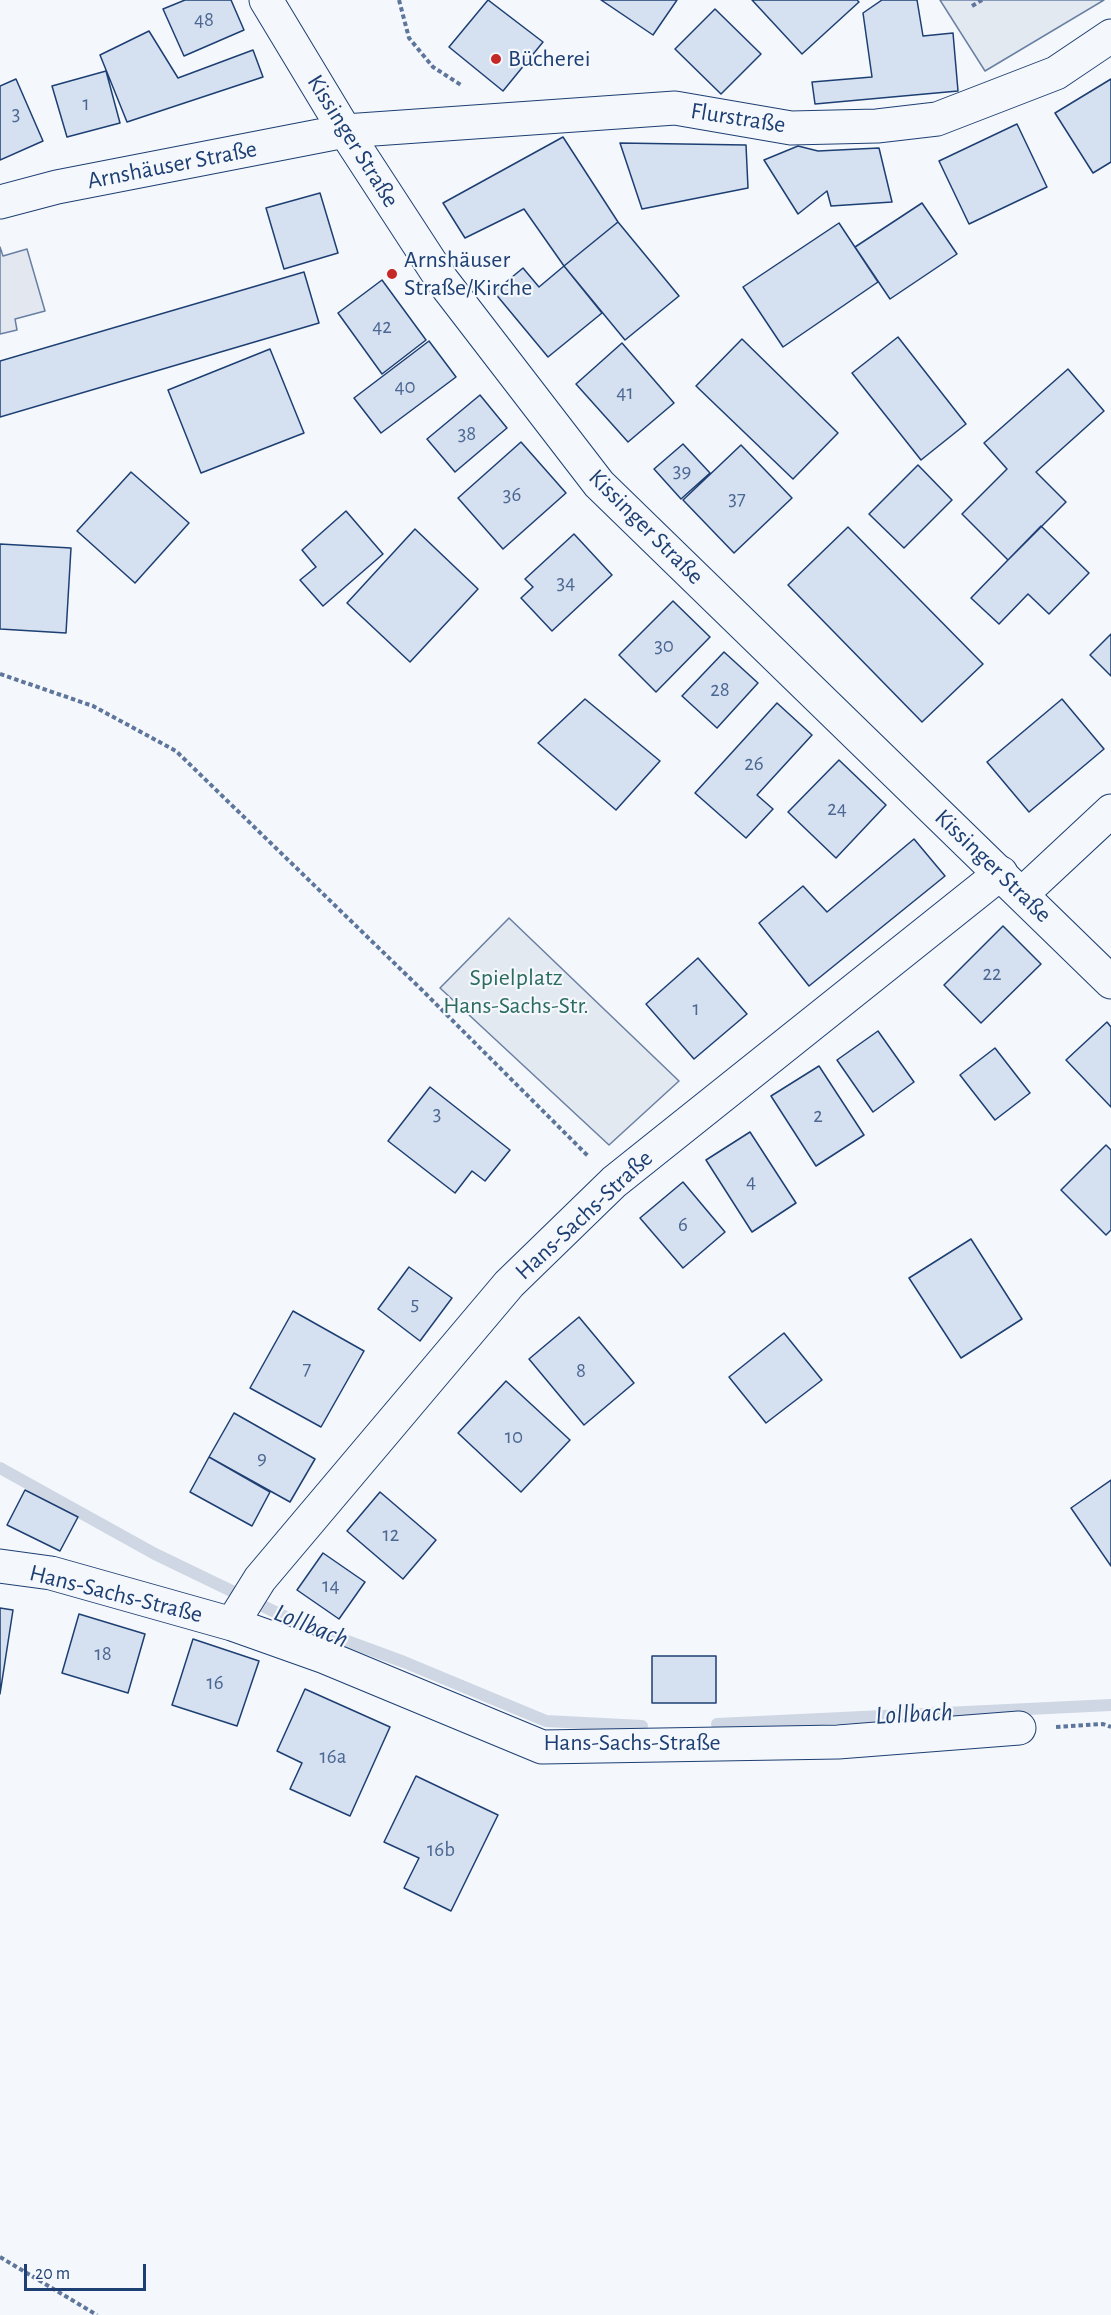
<!DOCTYPE html>
<html>
<head>
<meta charset="utf-8">
<style>
  body { margin:0 }
  #map { position:relative; width:1111px; height:2315px; overflow:hidden; background:#f4f7fb; font-family:"Alegreya Sans",sans-serif }
  canvas { display:block }
  .scale { position:absolute; left:24px; top:2264px; width:122px; height:27px; box-sizing:border-box; border:3px solid #1d3f73; border-top:0; padding-left:8px; font-size:18px; line-height:21px; white-space:nowrap; color:#1d3f73; -webkit-text-stroke:4px #f4f7fb; paint-order:stroke }
</style>
</head>
<body>
<div id="map">
<canvas width="1111" height="2315"></canvas>
<div class="scale">20 m</div>
</div>
<script>
const context = document.querySelector('canvas').getContext('2d');
context.lineJoin = 'round';
function fillPath(path, color) { context.fillStyle = color; context.fill(path, 'evenodd'); }
function strokePath(path, color, width, dash) { context.strokeStyle = color; context.lineWidth = width; context.lineCap = dash ? 'butt' : 'round'; context.setLineDash(dash || []); context.stroke(path); }
function label(font, color, halo, rows, align = 'center') {
  context.font = font + ' "Alegreya Sans",sans-serif'; context.lineWidth = 4.5; context.setLineDash([]); context.textBaseline = 'middle'; context.strokeStyle = halo; context.fillStyle = color; for (const [text, x, y, turn = 0] of rows) {
    context.save(); context.translate(x, y); context.rotate((+turn || 0) * Math.PI / 180); context.textAlign = isNaN(turn) ? turn : align; if (halo) context.strokeText(text, 0, 0); context.fillText(text, 0, 0); context.restore();
  }
}
const green = new Path2D(`
  M940,0h164l-119,71z
  M509,918l170,163 -70,64 -169,-157z`);
fillPath(green, '#e3e9f0');
strokePath(green, '#687fa3', 1.5);
const parking = new Path2D(`
  M0,247l3,9 24,-7 18,62 -30,8 2,11 -17,4z`);
fillPath(parking, '#e3e8f0');
strokePath(parking, '#687fa3', 1.5);
strokePath(new Path2D(`
  M0,1468l155,86 143,69 106,39 142,59 96,5
  M717,1724l394,-19`), '#cfd7e4', 12);
const building = new Path2D(`
  M185,0h46l13,30 -60,26 -21,-47z
  M488,0l55,42 -40,49 -54,-44z
  M601,0h76l-24,35z
  M752,0h105l2,2 -57,52z
  M882,0h35l6,36 30,-3 5,58 -143,13 -3,-22 60,-5 -9,-64z
  M715,9l46,45 -40,40 -46,-45z
  M149,31l29,47 75,-28 10,27 -136,45 -27,-67z
  M106,71l14,52 -53,14 -15,-51z
  M16,79l27,62 -43,19v-74z
  M1111,79v83l-18,11 -38,-60z
  M1017,124l30,63 -78,37 -30,-63z
  M563,137l55,85 -54,44 -40,-57 -59,29 -22,-35z
  M620,143l126,2 2,43 -106,21z
  M798,146l20,5 61,-3 13,54 -61,4 -4,-15 -29,23 -34,-54z
  M320,193l18,60 -54,16 -18,-61z
  M922,203l35,51 -67,45 -35,-52z
  M618,222l61,74 -54,44 -61,-74z
  M839,223l39,59 -95,65 -40,-60z
  M564,266l38,47 -54,44 -54,-65 29,-24 16,19z
  M304,272l15,51 -319,94v-56z
  M382,280l44,60 -44,34 -44,-61z
  M898,337l68,87 -45,36 -69,-87z
  M742,339l96,94 -45,46 -97,-93z
  M429,341l27,36 -75,56 -27,-35z
  M622,343l52,60 -46,39 -52,-58z
  M270,349l34,84 -103,40 -33,-83z
  M1068,369l36,42 -68,61 30,30 -58,58 -46,-46 45,-45 -23,-26z
  M480,395l27,33 -52,44 -28,-33z
  M521,442l45,51 -63,56 -45,-51z
  M683,444l27,29 -29,26 -27,-30z
  M741,445l51,53 -58,55 -51,-53z
  M918,465l34,35 -48,48 -35,-34z
  M131,472l58,51 -54,60 -58,-52z
  M346,511l37,43 -60,52 -23,-26 16,-13 -14,-17z
  M1041,526l48,47 -40,41 -21,-20 -29,30 -28,-26z
  M848,527l135,137 -61,58 -134,-137z
  M415,529l63,60 -68,73 -63,-59z
  M574,534l38,41 -60,56 -31,-33 12,-11 -8,-8z
  M0,544l71,4 -5,85 -66,-4z
  M673,601l37,36 -54,55 -37,-37z
  M1111,634v42l-21,-21z
  M724,652l34,31 -41,45 -35,-32z
  M585,699l75,62 -44,49 -78,-67z
  M1062,699l42,50 -75,63 -42,-50z
  M777,703l35,32 -55,60 16,14 -27,29 -51,-45z
  M839,760l47,45 -50,53 -48,-46z
  M914,839l31,37 -136,110 -50,-63 44,-37 24,26z
  M1003,926l38,38 -60,59 -37,-38z
  M698,958l49,56 -53,45 -48,-55z
  M1107,1022l4,5v80l-45,-47z
  M878,1031l36,51 -41,30 -36,-52z
  M995,1048l35,45 -35,27 -35,-45z
  M819,1066l45,69 -48,31 -45,-70z
  M430,1087l80,63 -25,31 -13,-10 -17,22 -67,-52z
  M750,1132l46,71 -44,29 -46,-72z
  M1106,1145l5,5v80l-5,5 -45,-45z
  M683,1182l42,50 -42,36 -43,-50z
  M971,1239l51,80 -61,39 -52,-80z
  M409,1267l43,31 -32,43 -42,-32z
  M293,1311l71,40 -43,76 -71,-39z
  M579,1317l55,66 -50,42 -55,-66z
  M784,1333l38,47 -56,43 -37,-46z
  M506,1381l64,59 -49,52 -63,-59z
  M234,1413l81,46 -25,43 -81,-45z
  M209,1457l61,35 -18,34 -62,-34z
  M1111,1480v86l-40,-58z
  M25,1490l53,27 -18,34 -53,-26z
  M380,1492l56,48 -33,39 -56,-48z
  M323,1553l42,29 -26,37 -42,-29z
  M0,1608l13,2 -13,84z
  M79,1614l66,20 -17,59 -66,-20z
  M193,1639l66,22 -22,65 -65,-21z
  M652,1656h64v47h-64z
  M305,1689l85,38 -40,89 -60,-27 12,-26 -25,-12z
  M416,1776l82,39 -47,96 -47,-23 15,-30 -35,-16z`);
fillPath(building, '#d5e0f0');
strokePath(building, '#1d3f73', 1.5);
const minor = new Path2D(`
  M345,131l330,-23 116,20 86,-2 60,-7 119,-46 55,-37
  M1022,894l89,-83
  M0,1566l51,7 181,51 93,33 217,90 296,-5 181,-14
  M232,1624l28,-45 249,-295 105,-102 387,-309`);
const tertiary = new Path2D(`
  M266,0l79,131 97,149 157,204 512,498
  M0,202l57,-15 288,-56`);
strokePath(minor, '#1d3f73', 35);
strokePath(tertiary, '#1d3f73', 35);
strokePath(new Path2D(`
  M399,0l10,38 24,29 28,18
  M972,6l10,-6
  M0,674l93,32 83,45 246,239 166,166
  M1056,1727l47,-3 8,3
  M0,2257l97,58`), '#5e769c', 4, [4.5, 3]);
strokePath(minor, '#f4f7fb', 33);
strokePath(tertiary, '#f4f7fb', 33);
for (const [x, y, r, color] of [
  [496,59,6,"#c62828"],
  [392,274,6,"#c62828"]
]) { const dot = new Path2D(); dot.arc(x, y, r, 0, 2 * Math.PI); context.fillStyle = color; context.fill(dot); strokePath(dot, '#f4f7fb', 2); }
label('21px', '#4b6792', null, [
  ["48",204,20],
  ["1",86,104],
  ["3",16,114],
  ["42",382,327],
  ["40",405,387],
  ["41",625,393],
  ["38",467,434],
  ["39",682,471],
  ["36",512,495],
  ["37",737,499],
  ["34",566,583],
  ["30",664,646],
  ["28",720,690],
  ["26",754,764],
  ["24",837,809],
  ["22",992,974],
  ["1",696,1009],
  ["3",437,1114],
  ["2",818,1116],
  ["4",751,1182],
  ["6",683,1225],
  ["5",415,1304],
  ["7",307,1369],
  ["8",581,1371],
  ["10",514,1437],
  ["9",262,1458],
  ["12",391,1535],
  ["14",331,1586],
  ["18",103,1654],
  ["16",215,1683],
  ["16a",333,1757],
  ["16b",441,1850]
]);
label('24px', '#1d3f73', '#f4f7fb', [
  ["Bücherei",508,59],
  ["Arnshäuser",404,260],
  ["Straße/Kirche",404,288]
], 'left');
label('24px', '#1d3f73', '#f4f7fb', [
  ["Flurstraße",738,118,9],
  ["Kissinger Straße",353,141,58],
  ["Arnshäuser Straße",172,165,-11],
  ["Kissinger Straße",646,527,45],
  ["Kissinger Straße",993,866,44],
  ["Hans-Sachs-Straße",584,1215,-43],
  ["Hans-Sachs-Straße",116,1594,14],
  ["Hans-Sachs-Straße",632,1743]
]);
label('24px', '#2c6c60', '#f4f7fb', [
  ["Spielplatz",516,978],
  ["Hans-Sachs-Str.",516,1006]
]);
label('italic 26px', '#1d3f73', '#f4f7fb', [
  ["Lollbach",311,1626,22],
  ["Lollbach",914,1714,-3]
]);
</script>
</body>
</html>
